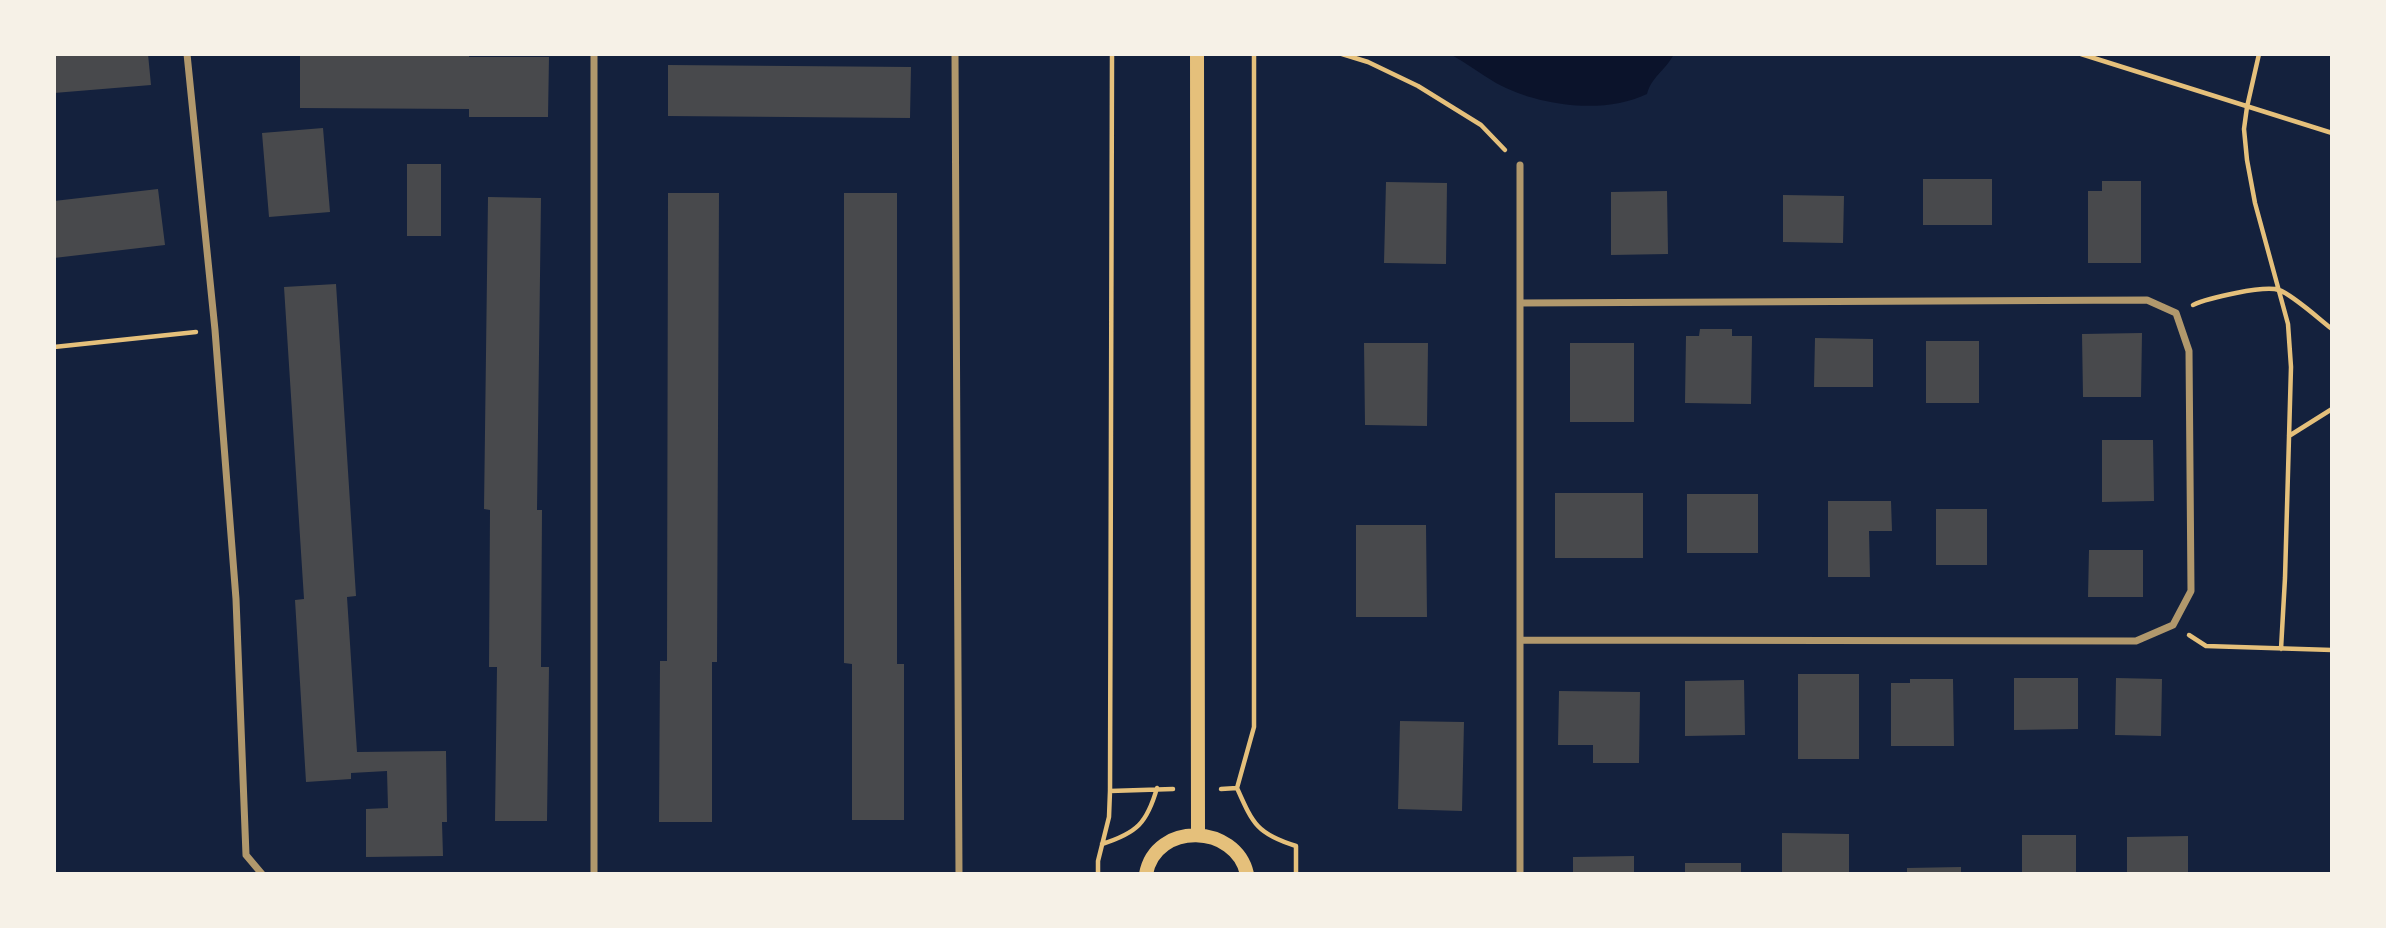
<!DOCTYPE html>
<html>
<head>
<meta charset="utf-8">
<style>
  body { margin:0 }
  #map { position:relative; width:2386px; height:928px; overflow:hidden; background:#14213d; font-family:"Varela Round",sans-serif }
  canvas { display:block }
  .frame { position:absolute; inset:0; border:56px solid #f6f1e7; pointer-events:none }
</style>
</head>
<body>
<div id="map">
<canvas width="2386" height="928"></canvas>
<div class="frame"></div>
</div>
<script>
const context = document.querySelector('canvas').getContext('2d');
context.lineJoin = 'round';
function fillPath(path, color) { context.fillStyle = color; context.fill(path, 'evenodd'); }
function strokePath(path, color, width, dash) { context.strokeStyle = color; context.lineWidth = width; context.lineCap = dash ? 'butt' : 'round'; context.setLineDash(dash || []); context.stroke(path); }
fillPath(new Path2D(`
  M1450,54h224c-9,17 -22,22 -27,40 -43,21 -109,12 -151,-11 -15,-9 -30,-20 -46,-29z`), '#0b132b');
fillPath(new Path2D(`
  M54,54h94l3,31 -97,8z
  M300,54h169v3h80l-1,60h-79v-8l-169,-1z
  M668,65l243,2 -1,51 -242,-2z
  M323,128l7,84 -61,5 -7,-84z
  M407,164h34v72h-34z
  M1923,179h69v46h-69z
  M2102,181h39v82h-53v-72h14z
  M1386,182l61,1 -1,81 -62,-1z
  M158,189l7,56 -111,13v-57z
  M1667,191l1,63 -57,1v-63z
  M668,193h51l-2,469h-5v160h-53l1,-161h7z
  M844,193h53v471h7v156h-52v-156l-8,-1z
  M1783,195l61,1 -1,47 -60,-1z
  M488,197l53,1 -4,312h5l-1,157h8l-2,154h-52l2,-154h-8l1,-157 -6,-1z
  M336,284l20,312 -9,1 10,155 89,-1 1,71h-5l1,34 -77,1v-48l22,-1 -1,-37 -36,2v6l-45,3 -11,-182 9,-1 -20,-312z
  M1700,329h32v7h20l-1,68 -66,-1 1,-67h13z
  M2142,333l-1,64h-58l-1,-63z
  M1815,338l58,1v48h-59z
  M1926,341h53v62h-53z
  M1364,343h64l-1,83 -62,-1z
  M1570,343h64v79h-64z
  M2102,440h51l1,61 -52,1z
  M1555,493h88v65h-88z
  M1687,494h71v59h-71z
  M1828,501h63l1,30h-23l1,46h-42z
  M1936,509h51v56h-51z
  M1356,525h70l1,92h-71z
  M2089,550h54v47h-55z
  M1798,674h61v85h-61z
  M2014,678h64v51l-64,1z
  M2116,678l46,1 -1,57 -46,-1z
  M1910,679h43l1,67h-63v-63h19z
  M1744,680l1,55 -60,1v-55z
  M1559,691l81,1 -1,71h-46v-18h-35z
  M1400,721l64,1 -2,89 -64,-2z
  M1782,833l67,1v40h-67z
  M2022,835h54v39h-54z
  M2188,836v38h-61v-37z
  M1634,856v18h-61v-17z
  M1685,863h56v11h-56z
  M1961,867v7h-54v-6z`), '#48494c');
strokePath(new Path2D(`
  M1254,54v673l-17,61c16,36 20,46 59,58v28
  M1342,54l26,8 50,24 63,39 24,25
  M2081,54l251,79
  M2259,54l-12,53 -3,22 3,31 8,43 33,121 3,43 -6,211 -4,71
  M2193,305c15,-7 71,-20 86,-15 14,5 40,29 53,39
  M54,347l142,-15
  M2289,436l43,-27
  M2189,635l17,11 126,4
  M1221,789l16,-1
  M1110,791l63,-2
  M1102,844c35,-11 45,-21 55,-56
  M1098,874v-13l11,-44 1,-26 2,-737`), '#e5c07b', 4.5);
strokePath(new Path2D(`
  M187,54l28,276 21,269 10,256 16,19
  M955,54l4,820
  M1520,640l616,1 37,-16 18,-34 -2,-240 -13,-38 -29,-13 -627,3
  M594,874v-820
  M1520,874v-709`), '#b1986c', 7);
strokePath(new Path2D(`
  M1197,54l1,780
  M1146,874c10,-53 90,-50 101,0`), '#e5c07b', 14);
</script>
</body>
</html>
